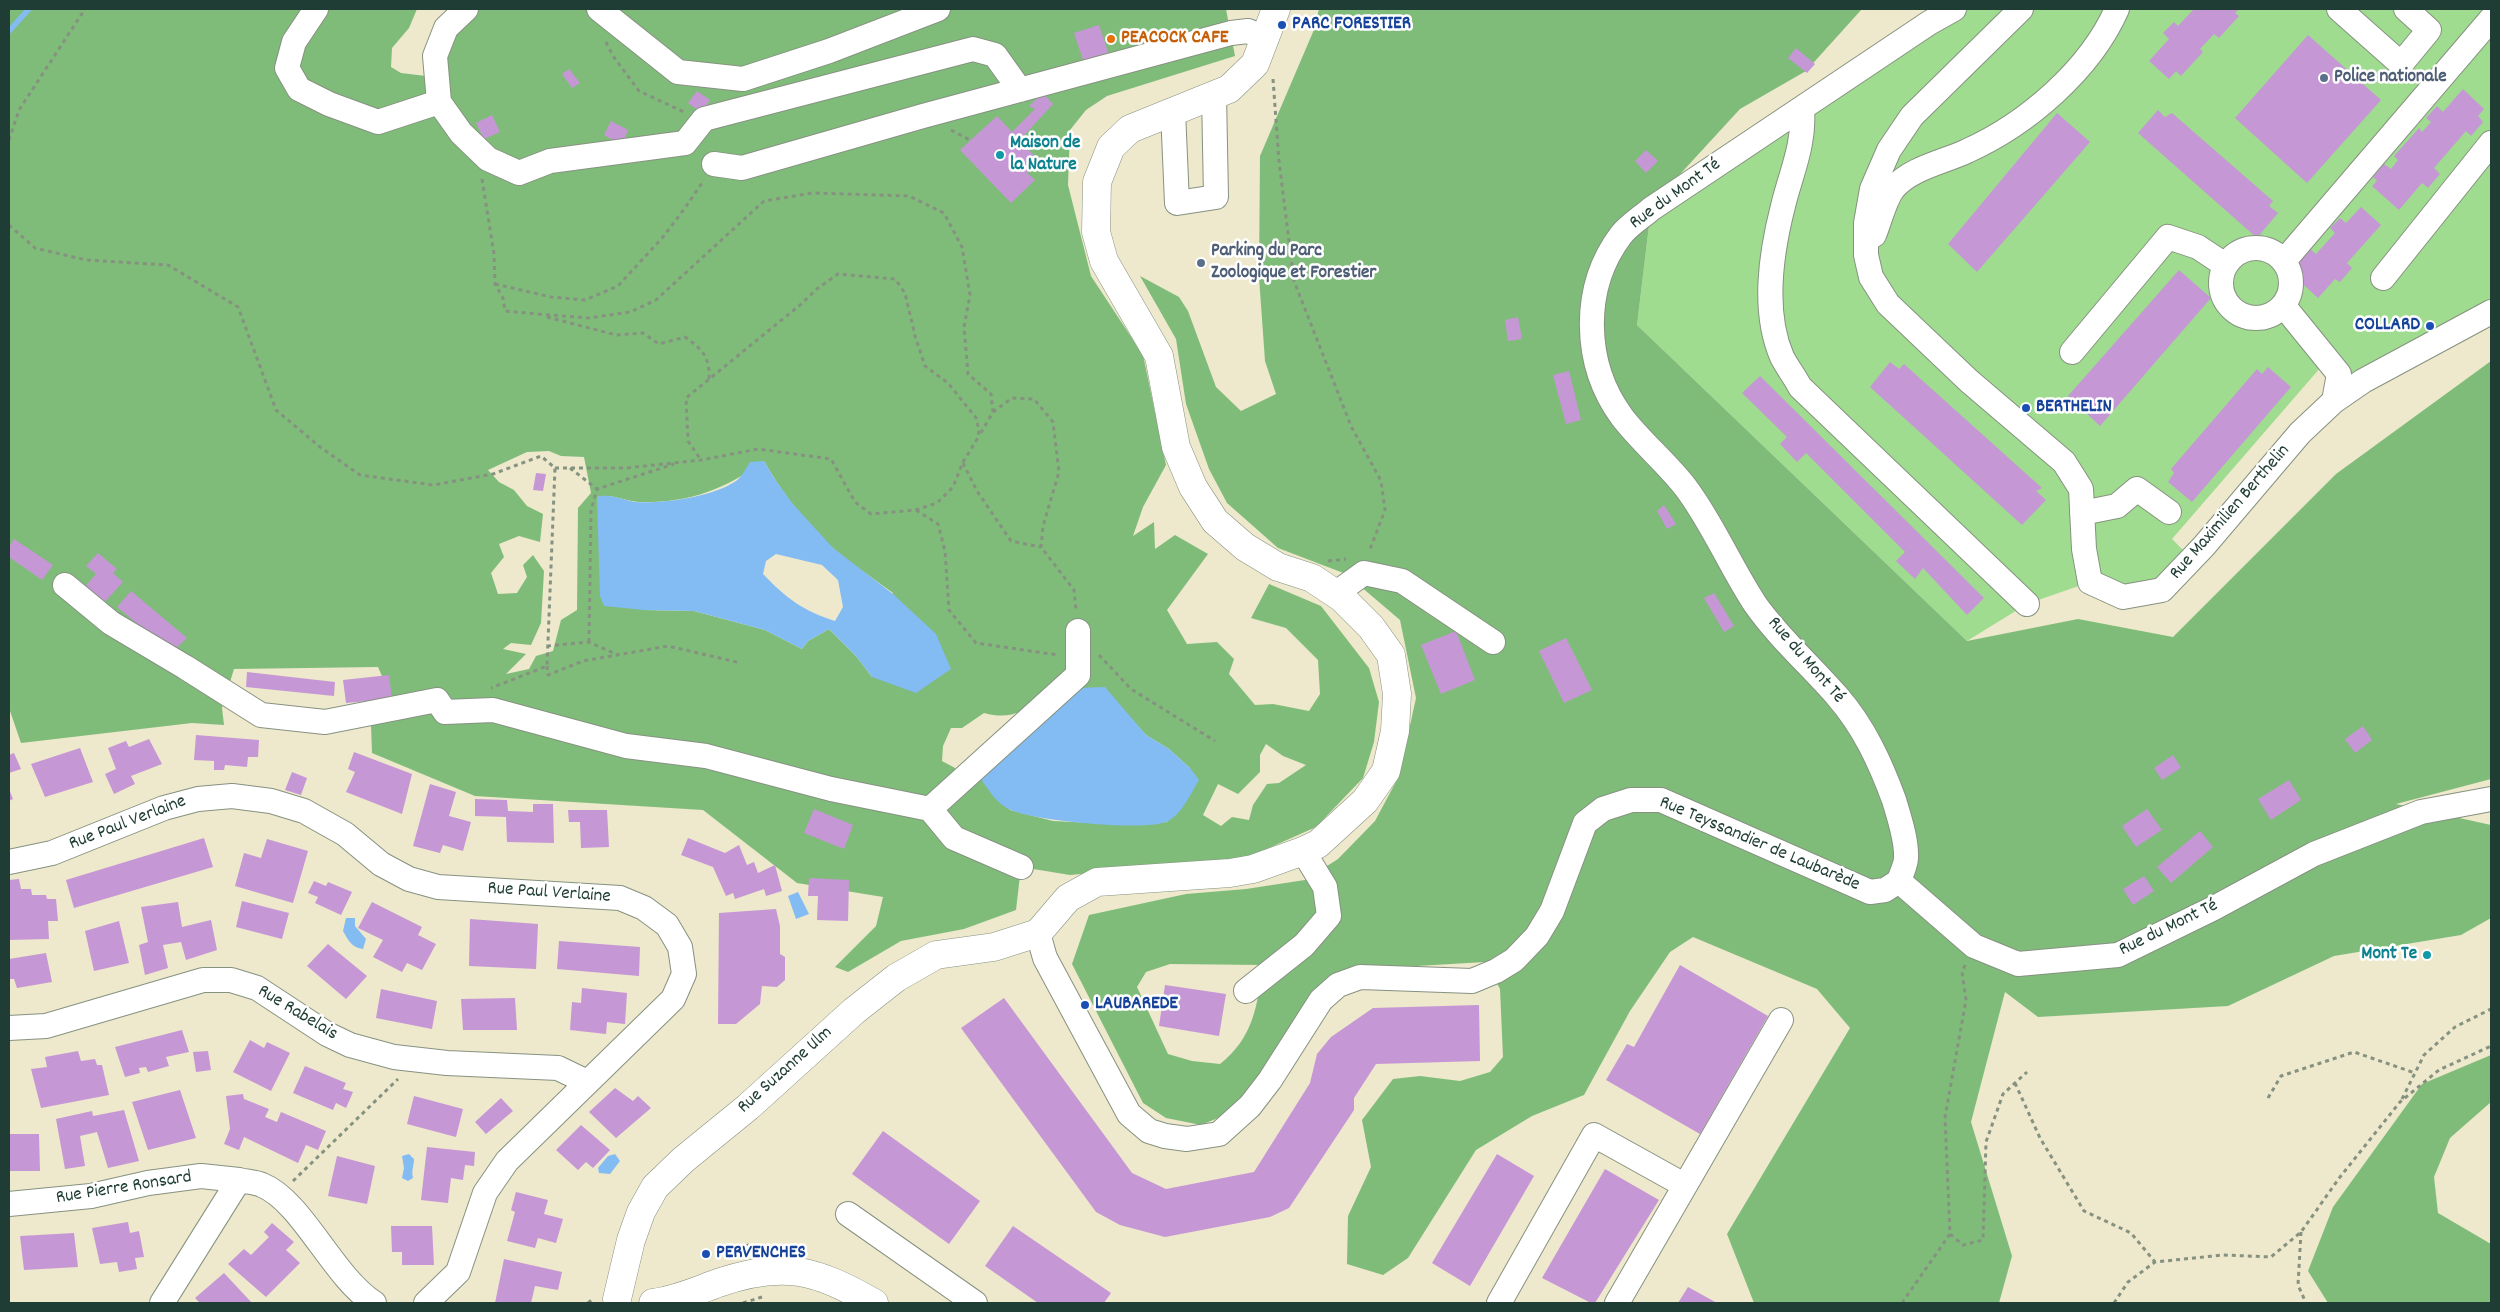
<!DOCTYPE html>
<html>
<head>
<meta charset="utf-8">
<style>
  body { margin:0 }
  #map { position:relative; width:2500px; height:1312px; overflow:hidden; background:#eee8cc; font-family:Dekko,sans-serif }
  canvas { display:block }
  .frame { position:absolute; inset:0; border:10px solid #1f3d34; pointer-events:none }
</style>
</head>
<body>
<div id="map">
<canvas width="2500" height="1312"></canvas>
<div class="frame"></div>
</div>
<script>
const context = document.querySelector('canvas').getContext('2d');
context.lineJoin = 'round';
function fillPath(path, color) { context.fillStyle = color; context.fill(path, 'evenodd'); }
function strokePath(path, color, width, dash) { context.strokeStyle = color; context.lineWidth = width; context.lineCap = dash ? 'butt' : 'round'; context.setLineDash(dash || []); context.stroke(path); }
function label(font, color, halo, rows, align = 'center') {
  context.font = font + ' Dekko,sans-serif'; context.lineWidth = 5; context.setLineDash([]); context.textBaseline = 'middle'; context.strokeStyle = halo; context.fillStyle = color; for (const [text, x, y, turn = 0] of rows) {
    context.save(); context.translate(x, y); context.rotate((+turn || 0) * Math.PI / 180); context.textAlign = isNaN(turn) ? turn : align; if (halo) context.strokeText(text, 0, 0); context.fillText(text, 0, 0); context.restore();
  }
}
fillPath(new Path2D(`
  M1954,9h537v303l-157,89 -7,-41 -155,179 20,20 -30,31 -72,-8 -63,22 -60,37 -330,-316 14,-116z`), '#9fdc90');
fillPath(new Path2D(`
  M9,9h408l-8,19 -17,20 -1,19 10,6 25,3 27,-67h773l9,47 -128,40 -21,14 -16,20 -2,55 23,91 52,79 23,110 -23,42 -10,29 21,-14 1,27 20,-14 33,19 -41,56 20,34 30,-2 17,17 -5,15 26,31 18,-1 36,7 11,-17 -2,-34 -32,-32 -35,-10 18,-34 52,22 48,62 10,34 -5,40 -11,36 -47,49 -74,33 -172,15 -49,-8 -5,43 -52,19 -63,12 -53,31 -13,-5 41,-41 7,-29 -86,-14 -94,-73 -228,-14 -103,-43 -1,-28 21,-26 -14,-32 -144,2 -12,39 2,17 -32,-2 -171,20 -12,-35zM549,451l12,5 23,1 7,36 -13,15 -1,102 -16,10 -8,31 -17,5 -7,13 -23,5 20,-20 -23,-5 8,-6 20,2 10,-22 3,-52 -11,-16 -10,10 4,12 -10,16 -19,1 -7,-21 13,-16 -5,-13 20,-8 21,6 3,-28 -16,-8 -13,-16 -15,-8 -11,-12 39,-18zM764,461c16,29 45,67 70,88 19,16 40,30 59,44l-21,84 -16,-21 -27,-27 -21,12 -6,8 -37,-19 -71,-19 -50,-1 -45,-103 -2,-10c13,-4 28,4 42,5 50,1 85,-12 125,-41zM1042,700l88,17 16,18 23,14 21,19 -23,54 -34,3 -80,-4 -43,-11 -30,-33 -3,7 -22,-7v-9l-13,-7 1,-15 8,-18h11l22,-15c26,7 36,-1 58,-13zM1266,744l17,12 23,9 -27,18 -12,1 -14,21 -4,15 -17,-3 -11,9 -18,-11 15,-31 20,10 22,-22v-17z
  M1319,9h543l-56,62 -66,38 -80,87 -9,13 -14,116 330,316 111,-22 95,18 163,-163 155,-113v418l-95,25 95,21v93l-30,17 -127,21 -106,50 -190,11 -33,-25 -34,130 41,134 -13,47h-245l-27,-69 123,-206 -33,-39 -124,-52 -23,15 -40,59 -46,84 -52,21 -56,34 -68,108 -25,17 -36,-11 1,-48 23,-49 -9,-47 31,-41 27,-3 40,5 30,-9 13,-15 -3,-68 -15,-27 -136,8 -119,143 -29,12 -35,-7 -23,-15 -71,-139 17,-49 97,-21 60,-5 59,-9 33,-21 37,-38 24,-45 17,-78 -16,-78 -54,-46 -68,-26 -51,-45 -18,-34 -23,-65 -10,-65 -36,-63 39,21 9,14 28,76 25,24 35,-17 -11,-33 -6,-84 1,-121 53,-124zM1170,964l93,1c-6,41 -9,72 -43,99l-28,-3 -24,-7 -31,-67 9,-15z
  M2491,1055v47l-41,36 -16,39 4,36 53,31v59h-163l-20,-32 25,-64 89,-123z`), '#7fbc7a');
fillPath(new Path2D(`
  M764,461l10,17 18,25 41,45 60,46 43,40 15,35 -35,24 -44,-16 -16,-21 -27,-27 -21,12 -6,8 -37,-19 -71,-19 -50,-1 -40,-4 -4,-10 -3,-99c12,-4 25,3 38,5 27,2 78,-5 101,-21 6,-4 10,-13 14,-19zM776,554l46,11 16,15 5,27 -8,14c-32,-10 -49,-23 -72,-47l3,-13z
  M1105,687l41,48 23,14 21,19 9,12c-8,13 -18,36 -33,42 -24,9 -130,-1 -155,-12 -14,-6 -23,-20 -31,-33l97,-89z
  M798,892l11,22 -13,5 -8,-23z
  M346,918h9v8l11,13 -3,10c-11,-1 -15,-9 -20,-18z
  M409,1154l5,5c0,7 -3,11 -1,19l-5,3 -6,-3 2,-10 -2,-12z
  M615,1154l5,7 -10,13 -11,-1 -1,-5 10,-12z`), '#83bbf3');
strokePath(new Path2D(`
  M9,31l20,-22`), '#83bbf3', 5.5);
fillPath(new Path2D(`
  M2194,9h45l-4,4 4,3 -20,22 -5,-4 -14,15 3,3 -22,24 -5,-5 -7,8 -20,-18 20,-22 -6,-6 11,-11 4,4z
  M1099,25l10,30 -25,8 -10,-30z
  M2308,35l73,65 -74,83 -72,-65z
  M1796,48l19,16 -8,9 -19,-15z
  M569,69l11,14 -8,5 -10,-14z
  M2463,89l21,20 -6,7 5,6 -12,14 -5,-5 -32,37 6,6 -12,14 -6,-5 -23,27 -27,-24 5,-5 -4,-4 11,-13 7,5 7,-9 -4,-4 25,-28 3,4 9,-10 -5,-4 11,-12 6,6z
  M697,91l13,9 -8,13 -14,-10z
  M1043,93l10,11 -34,37 21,20 -13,12 8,7 -24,23 -51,-53 37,-34 15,16 23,-23 -6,-3z
  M2158,110l7,7 7,-4 101,88 -4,5 9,7 -21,25 -119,-105z
  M2057,113l33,29 -113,130 -29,-28z
  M492,115l8,17 -16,7 -8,-16z
  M611,121l17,9 -6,15 -18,-10z
  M1646,150l12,11 -12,12 -11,-12z
  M2361,207l20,18 -34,38 5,5 -12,14 -5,-3 -17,19 -22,-20 6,-7 -7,-6 15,-16 6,5 19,-21 -5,-5 10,-10 6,5z
  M2179,270l32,28 -111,128 -32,-30z
  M1518,317l4,22 -14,2 -3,-21z
  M1890,362l9,7 5,-5 138,124 -6,3 10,9 -24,25 -152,-138z
  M2268,367l23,20 -99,115 -24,-20 6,-9 -3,-4 86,-100 5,5z
  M1569,371l12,49 -15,4 -13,-49z
  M1760,376l224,222 -17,17 -44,-47 -8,11 -19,-18 9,-9 -99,-99 -9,9 -17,-18 7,-7 -45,-44z
  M536,473l10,1 -3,17 -10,-1z
  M1664,505l12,19 -9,5 -10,-18z
  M14,539l39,26 -11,15 -33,-23v-10z
  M98,553l19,16 -4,4 10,9 -21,23 -19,-16 13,-15 -10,-8z
  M131,591l56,47 -15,14 -55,-45z
  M1714,593l20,33 -10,6 -20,-34z
  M1456,631l19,49 -34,14 -20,-49z
  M1566,638l26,52 -28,13 -25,-52z
  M247,672l88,10 -1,14 -88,-9z
  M389,675l3,24 -46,4 -3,-23z
  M2363,726l9,14 -17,13 -10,-14z
  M196,735l63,5 -1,17h-10l-1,10 -22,-2 -1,5h-10v-9l-20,-1z
  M149,739l13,25 -31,12 4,8 -21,10 -9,-20 11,-5 -8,-21 18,-7 3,6z
  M80,748l13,34 -48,15 -14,-33z
  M354,752l58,22 -10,40 -56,-22 9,-20 -7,-3z
  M14,753l7,16 -12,4v-18z
  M2173,755l8,13 -19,12 -8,-12z
  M292,772l15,6 -6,17 -16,-5z
  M2289,780l12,20 -30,20 -13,-21z
  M430,784l26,8 -7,24 22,6 -8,29 -20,-6 -3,8 -27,-7z
  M9,789l4,10 -4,2z
  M475,799l32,1 1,11 25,1v-8h20l1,39 -47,-1 -1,-25 -31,-1z
  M814,809l39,16 -9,24 -40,-16z
  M2147,809l15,21 -26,17 -14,-21z
  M568,810h39l2,37 -28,1 -1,-26h-11z
  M2200,831l13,16 -42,36 -14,-16z
  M204,838l9,29 -139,41 -8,-28z
  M688,838l37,15 14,-8 8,20 7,-3 4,11 17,-8 7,26 -16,5 -2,-7 -29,10 -2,-6 -7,3 -13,-29 -32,-12z
  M267,839l41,12 -15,52 -58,-17 9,-33 17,5z
  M2144,876l10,15 -21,14 -10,-16z
  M809,878l40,2 -1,41 -31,-1 1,-24h-10z
  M19,879l2,10h10l1,6h14l1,4h9l2,22h-10l1,18 -40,1v-60z
  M314,881l12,5 2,-4 24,10 -11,23 -26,-12 3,-6 -10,-4z
  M242,901l47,12 -7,26 -46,-12z
  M178,902l4,25 29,-7 6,30 -31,10 -5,-18 -18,3 5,23 -23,7 -6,-30 9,-3 -7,-35z
  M372,902l50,25 -4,8 18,9 -14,26 -15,-7 -5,9 -29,-15 10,-17 -25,-12z
  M776,909l4,17v28l5,3v23l-8,7 -15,-1 -2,18 -24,20h-18l1,-111z
  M470,919l68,5 -2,45 -67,-3z
  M119,921l10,42 -35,8 -9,-40z
  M559,941l81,6 -1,29 -82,-7z
  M328,944l39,32 -21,23 -39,-33z
  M46,953l6,29 -35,6 -3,-9h-5v-20z
  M1680,965l88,51 -68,118 -94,-54 21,-36 7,3z
  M1165,985l61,9 -7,42 -60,-10z
  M582,988l45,5 -2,31 -18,-2 -1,12 -36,-4 2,-28 9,1z
  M381,989l56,12 -5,28 -56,-11z
  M515,998l2,32h-54l-2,-31z
  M1004,998l128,175 34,16 88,-17 56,-89 7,-29 14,-17 42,-29 106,-3 1,56 -104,3 -22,34v12l-65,98 -19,9 -105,20 -45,-12 -24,-13 -135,-184z
  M182,1030l7,22 -23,5 3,9 -21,6 -2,-5 -7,1 1,5 -15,4 -10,-30z
  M250,1040l14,8 3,-6 23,11 -19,38 -38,-19z
  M78,1051l3,10 14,-2 2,6h5l7,30 -68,13 -10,-39 16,-2 -2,-10z
  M208,1051l3,19 -15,2 -3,-20z
  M305,1066l41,17 -3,6 10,3 -7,16 -10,-5 -3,7 -40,-17z
  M615,1088l18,13 5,-5 13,12 -35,30 -27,-26z
  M180,1090l16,48 -48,12 -16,-48z
  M243,1094l1,5 25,10 -4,8 12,5 4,-10 45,19 -8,19 -12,-5 -8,18 -54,-26 -5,13 -15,-6 6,-15 -4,-33z
  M414,1096l49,13 -7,28 -49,-13z
  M501,1098l12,13 -27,23 -11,-12z
  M124,1110l15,51 -31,7 -11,-36 -17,4 5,30 -20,3 -9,-50 36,-8 1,5z
  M581,1125l29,25 -17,18 -7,-6 -8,8 -22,-20z
  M883,1131l97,70 -31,43 -97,-70z
  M9,1134h30l1,37h-31z
  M427,1147l48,5 -1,14 -9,-1 -2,15 -12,-2 -3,25 -27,-3z
  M1497,1154l37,22 -64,110 -38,-23z
  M337,1156l38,10 -8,38 -39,-8z
  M1605,1169l54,31 -64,103h-4l-49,-25z
  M516,1192l32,8 -4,14 19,5 -7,24 -18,-5 -3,10 -28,-7 8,-29 -4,-2z
  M128,1222l2,11 9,-2 5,26 -9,1 2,11 -18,3 -2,-10 -17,2 -8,-36z
  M272,1223l22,19 -8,8 14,13 -34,34 -38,-33 16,-15 7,6 18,-18 -5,-5z
  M391,1226h41l2,39h-32v-13h-10z
  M1013,1226l98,67 -7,10h-66l-53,-37z
  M74,1233l4,34 -54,3 -4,-34z
  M504,1259l58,13 -4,18 -23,-4 -4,17h-36z
  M224,1273l28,30h-52l-5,-5z
  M1688,1287l29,16h-39z`), '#c697d5');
const minor = new Path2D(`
  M316,9l-22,33 -7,26 12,21 30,15 49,18 61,-20
  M466,9l-20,19 -11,28 4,46 22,31 27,26 31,14 31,-12 135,-18 19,-24 269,-70 22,6 25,35
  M599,9l79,63 65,7 86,-28 109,-42
  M2021,9l-109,107 -23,34 -17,39 -6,34v32l5,22 17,27 81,77 95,81 17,27 3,60 6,33 33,15 39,-7 42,-44 96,-113 34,-32 29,-20 128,-69
  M2339,9l62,55 28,-34 -23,-21
  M1802,109c3,35 -11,64 -19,97 -12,47 -21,105 -1,151 5,10 13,20 18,30l227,217
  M1173,111l4,92 39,-6 -2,-103
  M714,164l28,4 181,-52 308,-83 17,-2 18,8
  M1874,235c6,-14 10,-34 19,-46 17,-21 51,-27 74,-38 60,-27 123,-81 150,-142
  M2221 283a35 35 0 1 1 70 0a35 35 0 1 1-70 0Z
  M2284,261l207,-242
  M2383,278l108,-135
  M2283,305l56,69 -5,27
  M2072,352l96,-115 30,10 27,18
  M2082,513l35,-7 20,-17 32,23
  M65,585l46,38 74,44 76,48 64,7 112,-22 8,12 48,-2 133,36 80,10 125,33 99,20 24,29 67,29
  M1335,594l29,-21 38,8 91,61
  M930,809l148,-134v-44
  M9,862l43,-9 112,-45 34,-9 34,-3 39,5 33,10 41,23 36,30 28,15 29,8 182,11 24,10 23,17 13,22 4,27 -11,25 -166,162 -22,32 -27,79 -32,31
  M1899,881c2,-7 7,-16 7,-23 1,-18 -7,-41 -12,-58 -14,-38 -30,-73 -57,-104 -27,-31 -59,-59 -82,-92 -25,-38 -42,-80 -69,-116 -19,-25 -45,-46 -64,-71 -39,-53 -41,-129 -1,-182 8,-10 21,-18 30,-26l278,-186 25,-14
  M1899,881l75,65 44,18 100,-9 96,-47 100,-54 107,-42 70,-13
  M1038,933l7,25 84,156 20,17 16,5 22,3 32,-5 31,-28 20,-26 51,-80 17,-15 22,-8 112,4 24,-10 18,-11 23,-24 15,-25 33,-88 18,-14 28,-9h30l209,92 15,-2 14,-9
  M1246,991l58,-46 25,-29 -4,-29 -22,-36
  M9,1028l37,-2 157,-46h28l26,8 70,46 23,11 44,12 53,6 111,5 29,14
  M9,1204l82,-8 57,-13 53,-7 38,4
  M848,1214l127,89
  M162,1303l77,-123c8,2 16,2 23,5 40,16 71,92 112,118
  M1499,1303l95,-168 90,50
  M1617,1303l164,-283`);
const major = new Path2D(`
  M617,1299l14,-59 10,-28 14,-25 28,-27 65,-53 106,-96 42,-33 40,-23 58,-8 44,-14 30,-35 29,-16 133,-9 23,-4 50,-18 15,-7 47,-43 21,-30 9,-40 2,-37 -6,-39 -20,-28 -29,-29 -30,-20 -34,-11 -33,-20 -30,-26 -22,-34 -17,-40 -17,-91 -55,-95 -8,-29 1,-50 14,-35 19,-18 99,-40 26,-25 21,-55
  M653,1303c23,-3 43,-12 65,-20 66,-23 98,-13 156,20`);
strokePath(minor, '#869280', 26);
strokePath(major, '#869280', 29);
strokePath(new Path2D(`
  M606,42l7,14 26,35 45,21
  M1273,79l6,82 15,120 57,145 30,55 4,29 -16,42
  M951,130l19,10
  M9,140l10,-30 66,-101
  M482,179l12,75 1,30 8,14 2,13 33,3
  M9,225l26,23 51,12 82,5 70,42 38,103 44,37 40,28 73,10 60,-11 48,-18 14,12 -8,198 -56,22
  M495,284l56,13 34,3 33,-14 45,-49 22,-29 19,-28
  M538,314l51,4 41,-6 26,-12 108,-99 48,-8 97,3 35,17 18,34 8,48 -6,32 4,47 23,20 2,18 -14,24
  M547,317l69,18 27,-2 16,11 26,-7c18,13 25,20 24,43
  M993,412l19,-14 22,1 19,23 6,50 -16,54 -2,21 33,43 2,20
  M963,463l14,28 34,50 30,6
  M555,468h71l75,-8 57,-11 73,10 24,43 16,12 44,-4 22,-7 16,-16 10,-25 16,-26 -2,-17 -29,-36 -23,-17 -10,-30 -10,-43 -10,-14 -57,-5 -20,14 -18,17 -114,93 2,43 13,19
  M570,468l27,21
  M916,510l22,14 7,27 4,59 27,33 82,12
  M1328,561l18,-2
  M589,642l2,-132 6,-21 77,-25
  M547,646l42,-4 29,13
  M1099,655l32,34 84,52
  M547,666l1,9 35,-14 85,-15 73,17
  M1965,965l-3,7 4,28 -21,117 5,117 13,11 20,-5 3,-98 17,-48 24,-22
  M2015,1083l25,55 44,73 47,22 24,29
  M2268,1098l13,-22 73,-24 61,21
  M2402,1099l22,-44 31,-28 36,-18
  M293,1181l105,-102
  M2301,1232l-3,53 8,18
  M730,1253l18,-8 8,4
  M588,1303l6,-5
  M743,1303l19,-6
  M1902,1303l48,-69
  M2114,1303l14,-21 27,-20 68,-7 48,2 30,-25 39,-55 60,-75 39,-32 52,-24`), '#869280', 3, [4, 4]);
strokePath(minor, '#fff', 24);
strokePath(major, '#fff', 28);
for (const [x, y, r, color] of [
  [1282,25,5,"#1a4fb4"],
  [1111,39,5,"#e8710a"],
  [2324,78,5,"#5c6f8a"],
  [1000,155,5,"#0f9aa8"],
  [1201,263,5,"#5c6f8a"],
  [2430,326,5,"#1a4fb4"],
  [2026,408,5,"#1a4fb4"],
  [2427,955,5,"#0f9aa8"],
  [1085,1005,5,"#1a4fb4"],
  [706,1254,5,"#1a4fb4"]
]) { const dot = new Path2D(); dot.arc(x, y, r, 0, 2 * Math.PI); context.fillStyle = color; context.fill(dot); strokePath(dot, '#fff', 2); }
label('bold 19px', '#164399', '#fff', [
  ["PARC FORESTIER",1292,25],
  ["COLLARD",2420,326,"right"],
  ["BERTHELIN",2036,408],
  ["LAUBAREDE",1095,1005],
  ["PERVENCHES",716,1254]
], 'left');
label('bold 19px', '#c56008', '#fff', [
  ["PEACOCK CAFE",1121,39]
], 'left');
label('bold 19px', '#4e5e75', '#fff', [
  ["Police nationale",2334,78],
  ["Parking du Parc",1211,252],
  ["Zoologique et Forestier",1211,274]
], 'left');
label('bold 19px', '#0d838f', '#fff', [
  ["Maison de",1010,144],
  ["la Nature",1010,166],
  ["Mont Te",2417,955,"right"]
], 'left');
label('19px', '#1f3d34', '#fff', [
  ["Rue du Mont Té",1676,195,-36],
  ["Rue Maximilien Berthelin",2231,513,-49],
  ["Rue du Mont Té",1805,661,49],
  ["Rue Paul Verlaine",128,824,-21],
  ["Rue Teyssandier de Laubarède",1759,845,23],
  ["Rue Paul Verlaine",549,894,4],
  ["Rue du Mont Té",2169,929,-26],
  ["Rue Rabelais",297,1014,31],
  ["Rue Suzanne Ulm",786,1071,-42],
  ["Rue Pierre Ronsard",124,1189,-9]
]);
</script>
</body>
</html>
